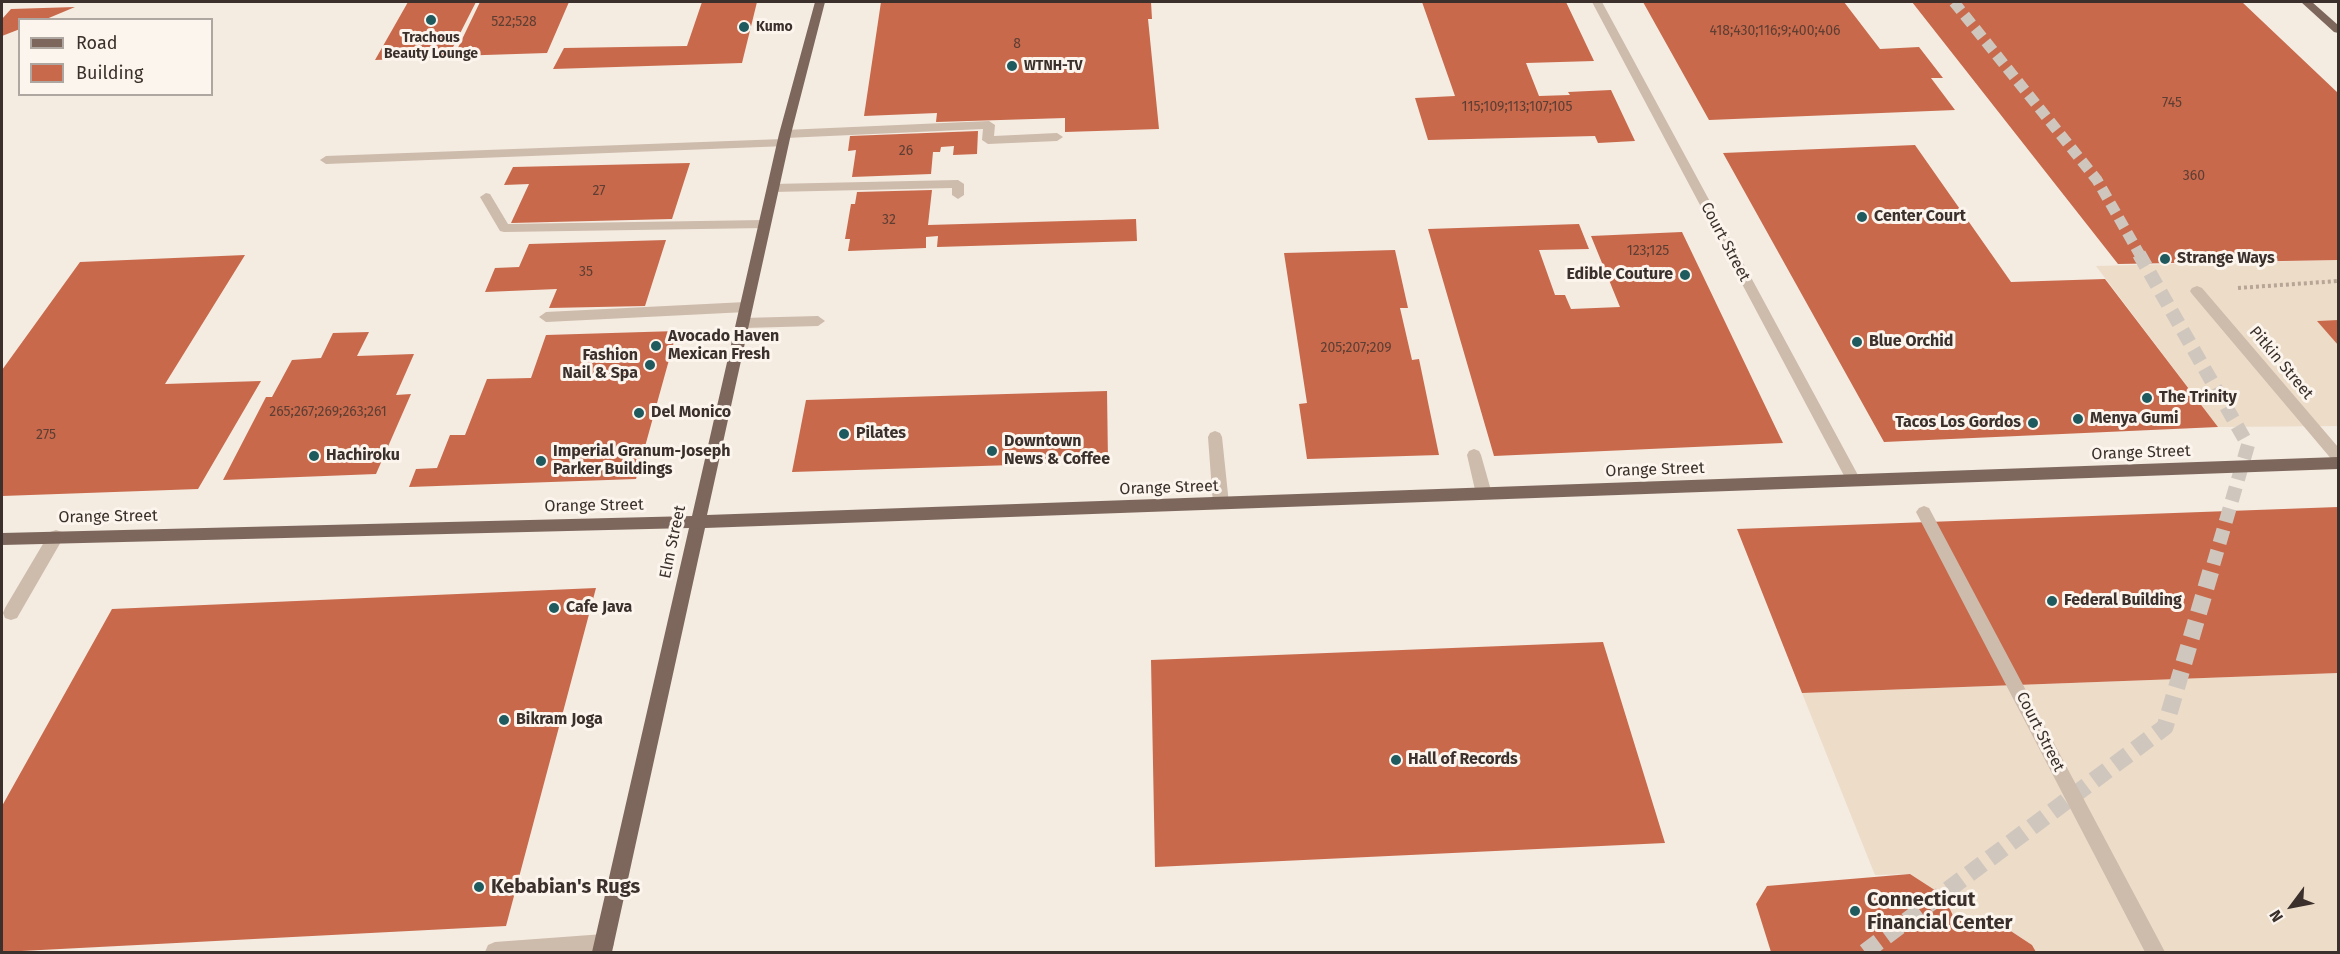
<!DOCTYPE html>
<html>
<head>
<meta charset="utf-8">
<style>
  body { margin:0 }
  #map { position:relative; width:2340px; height:954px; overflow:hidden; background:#f4ebe1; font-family:"Fira Sans",sans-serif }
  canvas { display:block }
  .frame { position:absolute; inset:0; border:3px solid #3b302b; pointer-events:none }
  .legend { position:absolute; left:18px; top:18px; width:195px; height:78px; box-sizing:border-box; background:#fbf5ee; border:2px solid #aea6a0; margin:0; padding:8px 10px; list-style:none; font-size:18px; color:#3b302b }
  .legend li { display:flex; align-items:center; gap:12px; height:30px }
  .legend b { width:30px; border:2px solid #aea6a0 }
  .north { position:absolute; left:2262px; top:876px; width:60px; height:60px; -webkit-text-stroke:4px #fbf5ee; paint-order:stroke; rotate:238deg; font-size:16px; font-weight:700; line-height:24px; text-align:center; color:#3b302b }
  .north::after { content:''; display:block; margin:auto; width:21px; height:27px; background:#3b302b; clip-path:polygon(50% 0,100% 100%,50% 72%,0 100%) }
</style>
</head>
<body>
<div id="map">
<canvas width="2340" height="954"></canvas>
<div class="frame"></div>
<ul class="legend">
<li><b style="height:8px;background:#7d675c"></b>Road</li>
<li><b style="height:16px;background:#c8694b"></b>Building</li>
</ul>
<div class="north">N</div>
</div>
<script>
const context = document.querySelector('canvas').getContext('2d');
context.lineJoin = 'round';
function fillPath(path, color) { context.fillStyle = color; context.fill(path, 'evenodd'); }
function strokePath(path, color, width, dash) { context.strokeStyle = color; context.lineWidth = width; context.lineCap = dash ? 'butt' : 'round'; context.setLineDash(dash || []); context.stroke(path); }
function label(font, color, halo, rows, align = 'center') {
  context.font = font + ' "Fira Sans",sans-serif'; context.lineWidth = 6; context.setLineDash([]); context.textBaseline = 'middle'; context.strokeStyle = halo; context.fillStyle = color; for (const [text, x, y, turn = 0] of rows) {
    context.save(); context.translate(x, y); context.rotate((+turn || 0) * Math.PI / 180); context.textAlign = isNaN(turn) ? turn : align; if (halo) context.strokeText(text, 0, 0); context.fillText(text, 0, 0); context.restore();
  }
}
fillPath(new Path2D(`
  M2338,260v60l-20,1 20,24v81l-120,1 -122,-161z
  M2338,673v279h-302l-4,-7 -41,-27 -36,2 -11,-24 -34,-22 -35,1 -73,-182z`), '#ecdcc8');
fillPath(new Path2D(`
  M408,2h68l-28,55 -73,3z
  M480,2h89l-22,51 -93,3z
  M702,2h55l-15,61 -189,6 11,-21 123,-2z
  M881,2h270l1,17h-4l11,110 -94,3v-14l-129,4 1,-9 -73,3z
  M1422,2h144l28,59 -68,2 13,33 31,-1 -2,-3 43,-2 24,51 -37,2 -3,-7 -167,4 -13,-42 40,-2z
  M1643,2h201l36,47 39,-2 24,31h-12l24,32 -246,10z
  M1912,2h330l96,91v167l-220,4z
  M75,7l-31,13h-24v9l-18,7v-17l9,-10z
  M978,131l-1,23 -24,1 1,-9 -13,1 -1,5h-7l-2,22 -79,3 4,-27 -8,1 2,-15z
  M1915,145l96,137 94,-3 113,148 -334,15 -161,-289z
  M690,163l-18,56 -161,4 18,-39 -25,1 9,-18z
  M932,190l-4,35 208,-6 1,22 -200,6 1,-11 -12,1v11l-78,3 2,-12h-5l6,-35h4l2,-12z
  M1579,224l10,25 -50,1 16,45h10l6,14 49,-2 -29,-71 91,-4 101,211 -289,13 -66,-227z
  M666,240l-21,66 -96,2 8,-19 -72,3 10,-24 24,-1 10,-23z
  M1395,250l13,58h-8l12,52 7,-1 20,96 -132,4 -8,-55 8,-1 -23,-150z
  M245,255l-80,129 96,-3 -63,108 -196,7v-126l78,-108z
  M2338,320v25l-21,-24z
  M677,331l-41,148 -227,8 7,-18 21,-1 13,-33h15l22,-56 44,-1 15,-43z
  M369,332l-12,24 57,-2 -18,41 15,-1 -35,80 -153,6 43,-83h6l20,-37 29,-2 12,-25z
  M1107,391l1,71 -316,10 14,-72z
  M2338,507v166l-536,20 -65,-164z
  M596,588l-90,338 -504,26v-146l110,-197z
  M1603,642l62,201 -510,24 -4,-207z
  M1910,874l34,22 11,24 36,-2 41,27 4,7h-265l-15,-48 11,-18z`), '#c8694b');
strokePath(new Path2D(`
  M1954,2l143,178 43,75`), '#cfc6bd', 11, [11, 6]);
strokePath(new Path2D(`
  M2139,254l109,191 -36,124`), '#cfc6bd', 14, [14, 8]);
strokePath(new Path2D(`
  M1865,952l300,-225 47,-160`), '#cfc6bd', 17, [17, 9]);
strokePath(new Path2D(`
  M2238,288l100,-7`), '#b9a596', 4, [3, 3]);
fillPath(new Path2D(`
  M1592,2h10l257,475 3,4 -3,4h-10z
  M989,121l6,4 -1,11 63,-3 6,4 -6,4 -69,3 -6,-4 1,-11 -198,9 -6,-4 6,-4z
  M783,139l6,4 -2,3 -461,18 -6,-4 6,-4z
  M958,180l6,4v11l-6,4 -6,-4v-7l-179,4 -6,-4 6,-4z
  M486,193l4,1 18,30 257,-4 6,4 -6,4 -261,4 -4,-1 -20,-34z
  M2197,286l5,2 136,159v16l-5,-2 -141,-167 -2,-3 2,-3z
  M746,302l7,5 -7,5 -200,10 -7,-5 7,-5z
  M818,316l7,5 -7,5 -75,2 -7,-5 7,-5z
  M1215,431l5,2 2,4 7,67 -3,4h-10l-3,-4 -5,-67 2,-4z
  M1474,449l5,2 2,4 11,39 -3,4h-10l-3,-4 -9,-39 2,-4z
  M1924,506l5,2 236,444h-20l-229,-440 3,-4z
  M56,530l6,2 2,4 -2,4 -45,78 -6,2 -6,-2 -2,-5 2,-5 45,-76z
  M604,934l7,3 3,7 -3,7 -4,1h-122l3,-7 7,-3z`), '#cdbbac');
fillPath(new Path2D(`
  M815,2h10l-34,132 -84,381 1631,-58v12l-1633,59 -93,424h-20l97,-424 -687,17v-12l690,-17 87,-382z
  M2301,2h11l26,23v8l-4,-1z`), '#7d675c');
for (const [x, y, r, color] of [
  [431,20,6,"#1f5a5e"],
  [744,27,6,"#1f5a5e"],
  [1012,66,6,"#1f5a5e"],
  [1862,217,6,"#1f5a5e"],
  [2165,259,6,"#1f5a5e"],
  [1685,275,6,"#1f5a5e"],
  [1857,342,6,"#1f5a5e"],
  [656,346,6,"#1f5a5e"],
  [650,365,6,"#1f5a5e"],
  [2147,398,6,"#1f5a5e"],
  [639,413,6,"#1f5a5e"],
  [2078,419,6,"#1f5a5e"],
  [2033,423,6,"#1f5a5e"],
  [844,434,6,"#1f5a5e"],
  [992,451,6,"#1f5a5e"],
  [314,456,6,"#1f5a5e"],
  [541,461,6,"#1f5a5e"],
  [2052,601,6,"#1f5a5e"],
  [554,608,6,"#1f5a5e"],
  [504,720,6,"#1f5a5e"],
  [1396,760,6,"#1f5a5e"],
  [479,887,6,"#1f5a5e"],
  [1855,911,6,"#1f5a5e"]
]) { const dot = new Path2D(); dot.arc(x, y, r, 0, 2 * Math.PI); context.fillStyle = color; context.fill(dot); strokePath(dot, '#fbf5ee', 2); }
label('14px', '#5e3e33', null, [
  ["522;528",514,22],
  ["418;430;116;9;400;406",1775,31],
  ["8",1017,44],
  ["745",2172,103],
  ["115;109;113;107;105",1517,107],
  ["26",906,151],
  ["360",2194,176],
  ["27",599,191],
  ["32",889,220],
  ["123;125",1648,251],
  ["35",586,272],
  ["205;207;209",1356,348],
  ["265;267;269;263;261",328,412],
  ["275",46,435]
]);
label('bold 14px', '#3b302b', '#fbf5ee', [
  ["Kumo",756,27],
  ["Trachous",431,38,"center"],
  ["Beauty Lounge",431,54,"center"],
  ["WTNH-TV",1024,66]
], 'left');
label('bold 16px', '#3b302b', '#fbf5ee', [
  ["Center Court",1874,217],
  ["Strange Ways",2177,259],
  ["Edible Couture",1673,275,"right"],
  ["Avocado Haven",668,337],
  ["Mexican Fresh",668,355],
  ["Blue Orchid",1869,342],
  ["Fashion",638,356,"right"],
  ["Nail & Spa",638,374,"right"],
  ["The Trinity",2159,398],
  ["Del Monico",651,413],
  ["Menya Gumi",2090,419],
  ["Tacos Los Gordos",2021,423,"right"],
  ["Pilates",856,434],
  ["Downtown",1004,442],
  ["News & Coffee",1004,460],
  ["Imperial Granum-Joseph",553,452],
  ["Parker Buildings",553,470],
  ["Hachiroku",326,456],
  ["Federal Building",2064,601],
  ["Cafe Java",566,608],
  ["Bikram Joga",516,720],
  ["Hall of Records",1408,760]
], 'left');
label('16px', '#3b302b', '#fbf5ee', [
  ["Court Street",1725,242,62],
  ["Pitkin Street",2281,363,50],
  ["Orange Street",2141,453,-2],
  ["Orange Street",1655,470,-2],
  ["Orange Street",1169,488,-2],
  ["Orange Street",594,506,-1],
  ["Orange Street",108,517,-1],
  ["Elm Street",673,542,-78],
  ["Court Street",2040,732,63]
]);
label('bold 20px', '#3b302b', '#fbf5ee', [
  ["Kebabian's Rugs",491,887],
  ["Connecticut",1867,900],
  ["Financial Center",1867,923]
], 'left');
</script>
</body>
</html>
